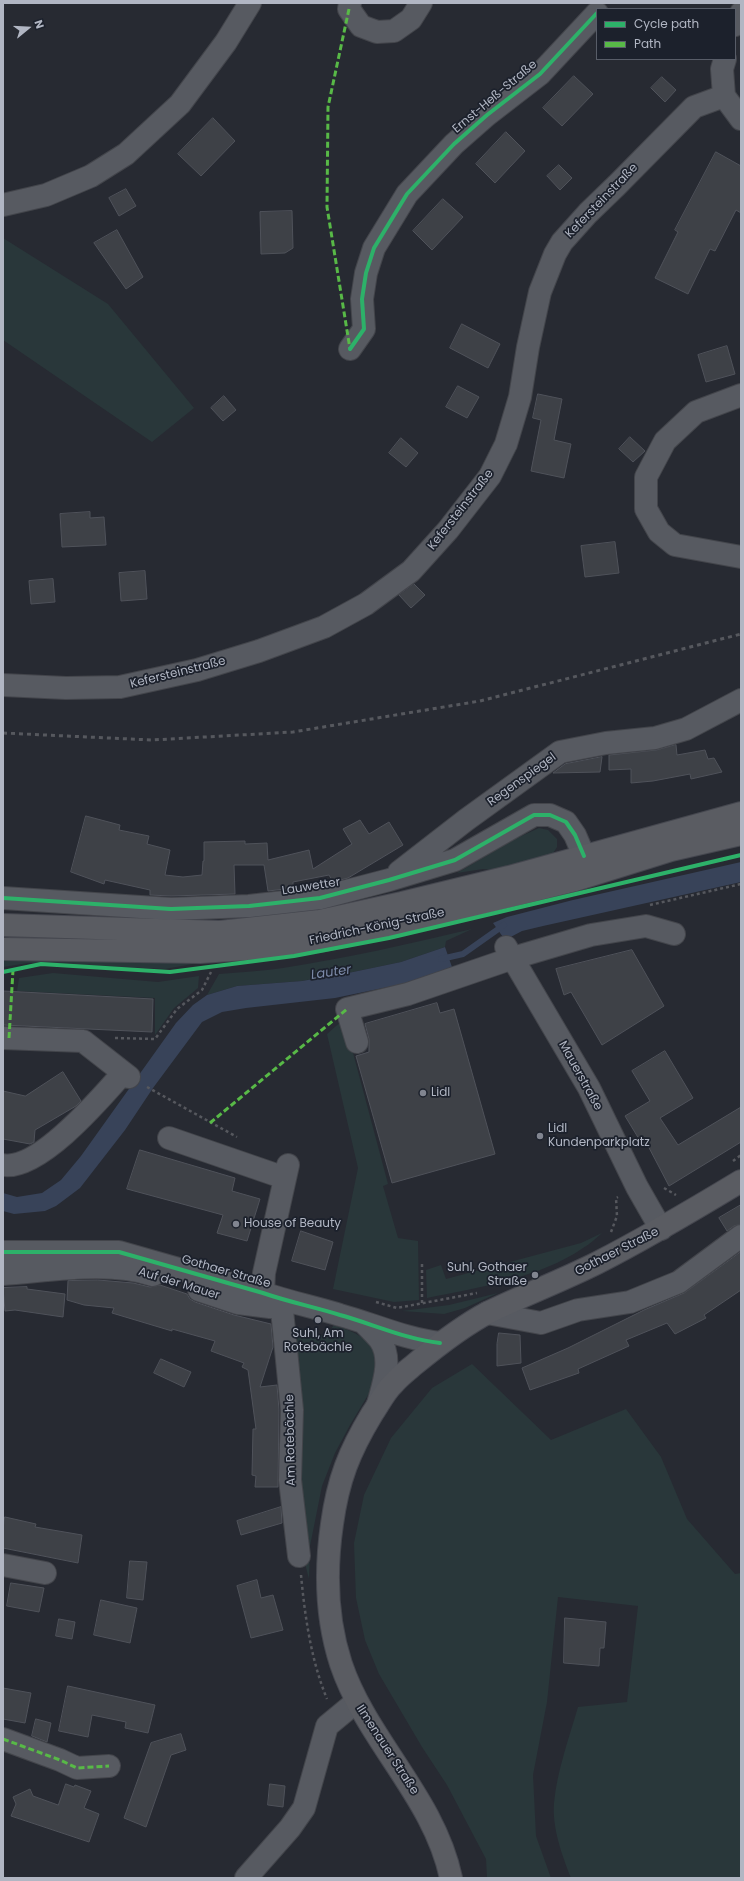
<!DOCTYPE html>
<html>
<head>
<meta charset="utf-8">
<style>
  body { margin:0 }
  #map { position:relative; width:744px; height:1881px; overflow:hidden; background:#272a32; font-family:Poppins,sans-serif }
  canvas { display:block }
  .frame { position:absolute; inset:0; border:4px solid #b1b6c3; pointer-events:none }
  .legend { position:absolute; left:596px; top:8px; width:140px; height:52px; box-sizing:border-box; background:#1c212c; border:1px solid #585d68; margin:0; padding:5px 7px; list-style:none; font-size:12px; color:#b1b6c3 }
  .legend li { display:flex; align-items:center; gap:8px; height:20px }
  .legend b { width:20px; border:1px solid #585d68 }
  .north { position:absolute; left:8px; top:8px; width:40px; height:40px; -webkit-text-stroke:3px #1c212c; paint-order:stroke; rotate:72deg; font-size:11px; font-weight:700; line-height:16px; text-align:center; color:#b1b6c3 }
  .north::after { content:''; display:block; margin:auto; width:14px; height:18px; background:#b1b6c3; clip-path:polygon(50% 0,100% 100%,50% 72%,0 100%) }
</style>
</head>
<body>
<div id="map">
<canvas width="744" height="1881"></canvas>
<div class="frame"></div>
<ul class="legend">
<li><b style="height:5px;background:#2db169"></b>Cycle path</li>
<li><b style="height:5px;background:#58b947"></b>Path</li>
</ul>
<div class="north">N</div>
</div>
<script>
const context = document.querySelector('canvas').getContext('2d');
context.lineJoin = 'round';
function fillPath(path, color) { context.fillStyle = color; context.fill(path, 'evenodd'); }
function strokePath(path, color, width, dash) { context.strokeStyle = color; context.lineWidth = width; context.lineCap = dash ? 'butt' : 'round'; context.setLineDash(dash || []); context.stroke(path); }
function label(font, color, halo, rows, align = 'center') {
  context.font = font + ' Poppins,sans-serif'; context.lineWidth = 3.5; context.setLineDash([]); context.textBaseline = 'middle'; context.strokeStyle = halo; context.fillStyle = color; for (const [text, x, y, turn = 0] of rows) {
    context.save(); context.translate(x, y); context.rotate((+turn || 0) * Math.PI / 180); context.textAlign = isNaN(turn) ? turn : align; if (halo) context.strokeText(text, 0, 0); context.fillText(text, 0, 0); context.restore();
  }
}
fillPath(new Path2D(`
  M3,238l105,66 86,104 -42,34 -149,-102z
  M539,828l9,2 9,9v8l-5,8 -59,15 -10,-1 -26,4 58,-34z
  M472,929l-26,12 -1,6 -44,15 -48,10 -51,9 -65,5 -30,9 12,-21c22,-2 43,-3 64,-6 64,-10 126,-24 189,-39z
  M3,959l206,2 -44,8 -137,-6 -25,4z
  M53,973l105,9 41,-6 -1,12 -24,20 -19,27v-37l-138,-7 2,-13z
  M344,1019l44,165 -5,2 15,52 20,3 1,59 -25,2 -61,-13 25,-121 -31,-134z
  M602,1233c-6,5 -12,11 -19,15 -43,30 -107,40 -156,50l-1,-28 15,-5 5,14 135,-36z
  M498,1293l-33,15 -21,6 -42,-3 47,-6z
  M334,1325c20,7 30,10 43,28l-3,32 -24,40 -15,28 -13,33 -12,60 -1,33 -6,-23 -10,-226 4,-3 28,9z
  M472,1364l79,76 75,-31 35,48 26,62 48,55 6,-1v305h-170c-9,-23 -19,-50 -17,-75 3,-32 15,-65 24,-96l49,-5 11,-96 -80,-9 -11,105 -14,73 3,61 15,42h-64l-1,-19 -39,-74 -25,-38 -43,-73 -14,-34 -9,-42 -2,-55 10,-48 27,-57 41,-50z`), '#29373a');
fillPath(new Path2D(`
  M741,862v20l-198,44 -21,5 -17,9 -12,-17 14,-6 66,-17z
  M445,947l7,20 -45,16 -72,15 -89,10 -24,4 -20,10 -49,66 -28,42 -45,58 -24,18 -11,5 -31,3 -11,-3v-18l14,4 25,-4 19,-13 20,-24 95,-133 17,-18 14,-10 30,-9 65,-5 51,-9 48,-10z`), '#384359');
strokePath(new Path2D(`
  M441,959l22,-5 41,-29`), '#384359', 6);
const building = new Path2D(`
  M574,76l19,18 -31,32 -19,-18z
  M662,77l14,13 -11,12 -14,-14z
  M213,118l22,23 -34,35 -23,-22z
  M506,132l19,19 -30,32 -19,-19z
  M716,152l25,14v47l-5,-3 -21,41 -5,-2 -22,45 -33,-16 23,-46 -3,-2z
  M559,165l13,13 -12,12 -13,-14z
  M126,189l10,17 -17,10 -10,-18z
  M443,199l20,18 -31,33 -19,-19z
  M292,211l1,37 -8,5 -24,1 -1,-42z
  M117,230l26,47 -17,12 -32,-46z
  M462,324l38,20 -12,24 -38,-20z
  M727,346l8,28 -29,8 -8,-27z
  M458,386l21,11 -12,21 -21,-11z
  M538,394l24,5 -8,41 17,4 -7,34 -33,-7 10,-51 -8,-2z
  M224,396l12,14 -13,11 -12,-13z
  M630,437l15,14 -12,11 -14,-13z
  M401,438l17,15 -12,14 -17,-14z
  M90,512v6l14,-1 2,28 -44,2 -2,-33z
  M615,542l4,31 -34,4 -4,-31z
  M145,571l2,28 -26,2 -2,-28z
  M53,579l2,23 -24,2 -2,-23z
  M414,584l11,11 -14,13 -12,-13z
  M676,745l1,10 28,-5 3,9 6,-1 8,14 -31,7 -1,-5 -37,7 -22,2v-14l-22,1v-15l47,-5z
  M602,757l-2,15 -47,1 12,-9z
  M86,816l34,9 -1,5 30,6 -2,8 23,6 -5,25 18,2 19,-2 1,-14h1v-19l41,-1v3l22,-1 1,17 41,-10 4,19 39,-25 -9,-15 17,-9 9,14 20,-12 14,23 -55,33 -15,4 -4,-7 -36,7v6l-25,3 -4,-26h-30l1,29 -64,2 -21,-1v-5l-45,-10 -1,4 -33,-12z
  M632,950l32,56 -62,39 -31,-53 -7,3 -8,-26z
  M3,991l150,8 -1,33 -149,-7z
  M437,1003l3,10 14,-4 41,145 -103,29 -36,-127 13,-4v-13l-4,-15z
  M665,1051l28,47 -33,20 18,27 63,-38v35l-72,44 -23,-44 -4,2 -17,-28 25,-15 -18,-30z
  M63,1072l18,29 -5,5 -41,24 -1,12 -4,2 -27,-5v-48l22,5z
  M140,1150l95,28 -3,13 28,8 -13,42 -30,-8 6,-18 -96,-26z
  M741,1205v19l-7,2 -7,5 -8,-13z
  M301,1231l32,11 -8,28 -33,-9z
  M741,1252v38l-37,25 2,3 -31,16 -8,-11 -41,17 3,6 -51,23 1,4 -49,17 -8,-22 46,-20 76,-38 40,-17z
  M98,1280l35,3 17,4 10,-2 27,9 3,5 5,3 39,13 37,9 2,23 -13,40 17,-2 2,25 -1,77h-23l1,-11 -4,-1 1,-46h3l-8,-59 -6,-3 2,-4 -33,-12 4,-10 -43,-12v2l-60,-18 2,-5 -30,-3 -17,-5 1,-19z
  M27,1287v2l38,5 -2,23 -48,-7 -10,1 -2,-23z
  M499,1333l21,2 1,28 -24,3v-22z
  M161,1359l30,13 -7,15 -30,-14z
  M281,1507l1,16 -41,12 -4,-14z
  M5,1517l31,7 -1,3 47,8 -4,28 -75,-15v-19z
  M130,1561l17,1 -4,38 -16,-2z
  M257,1580l4,18 12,-3 10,35 -32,8 -14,-52z
  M11,1583l33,5 -5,24 -32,-6z
  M101,1600l36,8 -7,35 -36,-8z
  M565,1618l41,4 -2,26h-4l-1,18 -35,-3z
  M59,1619l16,3 -3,17 -16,-3z
  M68,1686l87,19 -7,28 -23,-5 1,-6 -34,-7 -4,22 -29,-6z
  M3,1688l28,5 -6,30 -22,-4z
  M36,1719l15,4 -4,19 -15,-6z
  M181,1734l5,16 -15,5 -25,72 -22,-9 27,-75z
  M66,1784l8,3 1,-2 16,6 -7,17 15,6 -10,28 -78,-26 5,-12 -3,-7 17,-8 3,7 25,9z
  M270,1784l15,2 -2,21 -15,-2z`);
fillPath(building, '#3e4147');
strokePath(building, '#4f525a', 1);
const minor = new Path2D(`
  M350,3l-1,6 12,17 16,6 17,-1 17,-12 10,-16
  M735,25l6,-12
  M725,59l-3,10 2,27 17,23
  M3,205l43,-10 45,-19 35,-22 54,-50 46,-62 24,-39
  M350,349l14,-20 -2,-30 4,-26 8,-25 33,-54 47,-50 33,-29 53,-41 57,-61
  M741,395l-45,17 -31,29 -19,36v32l13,23 16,13 66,12
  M3,685l63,3 54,-1 77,-17 62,-19 65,-24 42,-23 45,-33 37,-41 42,-54 16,-32 14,-47 8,-50 12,-55 15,-38 7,-12 26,-29 29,-28 77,-78 30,-11
  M399,872l67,-52 94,-68 46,-9 49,-5 31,-9 55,-29
  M3,898l168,11 78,-3 71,-8 69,-18 66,-20 79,-45h16l16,7 9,13 9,21
  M506,947l83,141 48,99 24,42
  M3,1038l80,3 46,36
  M357,1042l-10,-33 61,-15 105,-36 78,-23 55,-9 28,8
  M169,1138l116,40
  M3,1165c36,6 98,-67 120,-92
  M3,1252h116l144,41c26,9 51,14 77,22 33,9 65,24 100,28
  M3,1274c46,-3 106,-14 150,1
  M199,1290l39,13 32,4
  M263,1293l1,-20 24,-108
  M286,1301l-4,9 10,100 -2,70 9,76
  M487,1313l54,10 37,-13 52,-8 49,-20 62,-46
  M365,1324c5,5 11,11 15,16 13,19 3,45 -2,64
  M3,1565l42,8
  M3,1739l57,21 17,8 32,-2
  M246,1878l44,-50 14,-20 23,-82 29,-24`);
const major = new Path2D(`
  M3,925l217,7 100,-11 82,-18 107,-26 232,-64
  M3,949l197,3 61,-4 63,-8 74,-16 177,-44 96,-30 70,-16
  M451,1878c-17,-81 -84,-137 -110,-214 -15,-46 -16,-92 -9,-140 6,-44 17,-72 40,-110 7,-10 13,-23 22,-31 6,-7 14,-13 21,-19 23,-19 47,-38 74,-52 35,-17 72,-31 108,-49 49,-25 96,-53 144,-82`);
strokePath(minor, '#43454b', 24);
strokePath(major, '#45474f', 24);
strokePath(new Path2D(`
  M650,905l91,-21
  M115,1038l40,1 22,-30 25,-19 9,-18
  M147,1087l90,50
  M733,1161l8,-6
  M664,1188l12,7
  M611,1232l6,-16 -1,-18 2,-1
  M422,1264v40
  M376,1302l21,6 80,-15
  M301,1575c4,42 10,85 26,124`), '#56585e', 2.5, [3, 3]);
strokePath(minor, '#575a61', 22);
strokePath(major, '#5a5c62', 22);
strokePath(new Path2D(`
  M3,733l149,7 141,-8 187,-31 261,-67`), '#56585e', 3, [4, 4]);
strokePath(new Path2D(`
  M349,9l-21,98 -1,100 23,142
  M9,1038l4,-68
  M210,1123l137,-114
  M3,1739l57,21 17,8 32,-2`), '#58b947', 3, [6, 3]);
strokePath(new Path2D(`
  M350,349l14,-20 -2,-30 4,-26 8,-25 33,-54 47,-50 33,-29 53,-41 57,-61
  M3,898l168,11 78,-3 71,-8 69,-18 66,-20 79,-45h16l16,7 9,13 9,21
  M3,972l38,-8 129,8 124,-16 95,-18 352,-83
  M3,1252h116l144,41c26,9 51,14 77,22 33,9 65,24 100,28`), '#2db169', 4);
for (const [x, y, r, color] of [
  [423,1093,4,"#818590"],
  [540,1136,4,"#818590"],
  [236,1224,4,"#818590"],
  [535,1275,4,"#818590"],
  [318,1320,4,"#818590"]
]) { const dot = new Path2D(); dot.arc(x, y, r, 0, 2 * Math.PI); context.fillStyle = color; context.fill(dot); strokePath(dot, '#1c212c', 1.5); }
label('12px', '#b1b6c3', '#1c212c', [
  ["Ernst-Heß-Straße",495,97,-40],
  ["Kefersteinstraße",602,201,-46],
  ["Kefersteinstraße",461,510,-52],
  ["Kefersteinstraße",178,673,-14],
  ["Regenspiegel",522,780,-36],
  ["Lauwetter",311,887,-9],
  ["Friedrich-König-Straße",377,927,-12],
  ["Mauerstraße",580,1076,61],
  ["Gothaer Straße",617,1252,-27],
  ["Gothaer Straße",226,1272,16],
  ["Auf der Mauer",179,1284,17],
  ["Am Rotebächle",291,1440,-91],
  ["Ilmenauer Straße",387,1750,57]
]);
label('12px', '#b1b6c3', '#1c212c', [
  ["Lidl",431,1093],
  ["Lidl",548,1129],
  ["Kundenparkplatz",548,1143],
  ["House of Beauty",244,1224],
  ["Suhl, Gothaer",527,1268,"right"],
  ["Straße",527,1282,"right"],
  ["Suhl, Am",318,1334,"center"],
  ["Rotebächle",318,1348,"center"]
], 'left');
label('italic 13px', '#7c8aa8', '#1c212c', [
  ["Lauter",331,973,-8]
]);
</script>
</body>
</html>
